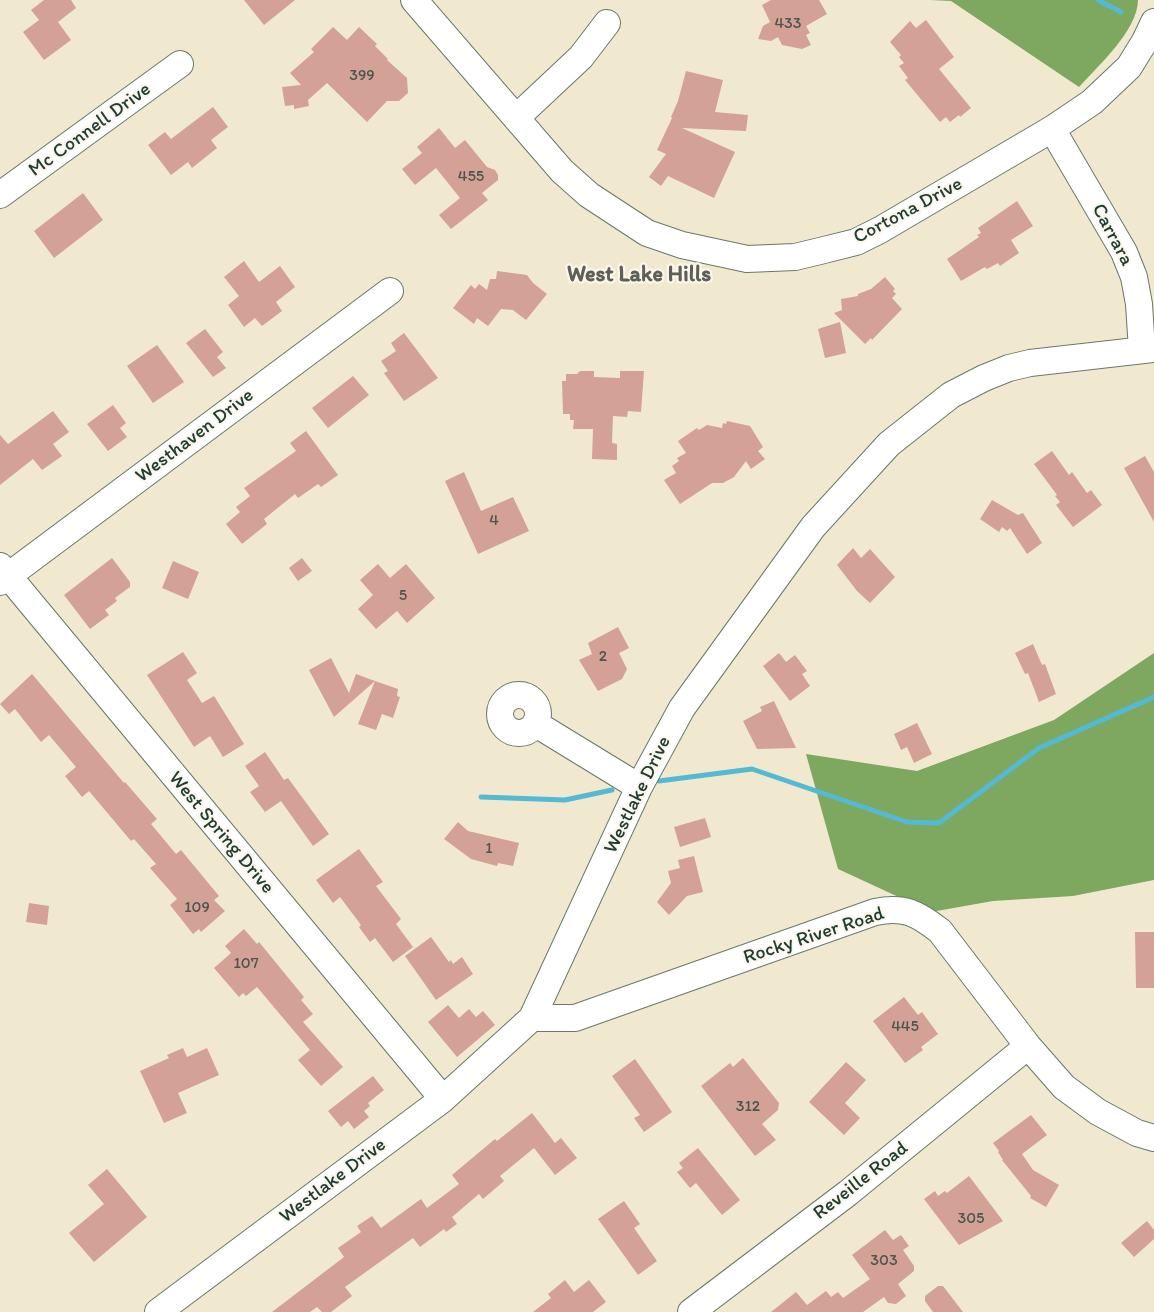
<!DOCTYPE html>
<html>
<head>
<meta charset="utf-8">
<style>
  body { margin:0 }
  canvas { display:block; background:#f0e9cf }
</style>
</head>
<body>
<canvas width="1154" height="1312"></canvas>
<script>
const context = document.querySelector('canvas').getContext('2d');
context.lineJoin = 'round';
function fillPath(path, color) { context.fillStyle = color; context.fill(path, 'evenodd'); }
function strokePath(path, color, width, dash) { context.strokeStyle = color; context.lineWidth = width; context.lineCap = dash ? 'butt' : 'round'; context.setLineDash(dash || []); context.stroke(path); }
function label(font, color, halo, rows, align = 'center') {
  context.font = font + ' Itim,sans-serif'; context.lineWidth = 4.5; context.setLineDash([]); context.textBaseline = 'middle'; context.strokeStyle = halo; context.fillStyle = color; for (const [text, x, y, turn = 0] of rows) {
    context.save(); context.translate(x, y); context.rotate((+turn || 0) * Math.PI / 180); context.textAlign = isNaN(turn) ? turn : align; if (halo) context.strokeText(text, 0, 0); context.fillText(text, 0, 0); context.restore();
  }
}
fillPath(new Path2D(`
  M930,0h208c0,30 -40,66 -59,87l-128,-86z
  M1154,653v227l-81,16 -80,5 -62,11 -93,-43 -32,-115 111,17 137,-51z`), '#7ea860');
strokePath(new Path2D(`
  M1098,0l23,12
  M659,781l93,-12 155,53 32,1 100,-75 115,-51
  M481,797l84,3 47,-10`), '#54b9d2', 5);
fillPath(new Path2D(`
  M44,0h27l5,8 -18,14 13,18 -27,20 -21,-28 16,-12 -8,-10z
  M244,0h51l-31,25z
  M771,0h48l8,14 -21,12 4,7 -4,2 5,10 -9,4 -20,-4 -4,-8 -7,4 -13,-2 5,-13 7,-4 -8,-17z
  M926,20l28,37 -15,12 32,39 -11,9 -1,-2 -9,7 -4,-5 -6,5 -35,-42 3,-2 -9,-12 5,-3 -5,-6 2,-2 -11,-13 20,-21 6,7z
  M333,27l14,13 12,-13 18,17 -2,2 13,13 -1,1 20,18 1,15 -9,8h-12l-20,21 -40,-39 -19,17 1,6 -15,3v-4l-9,1 -3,-19 19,-2 -11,-12 24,-21 -3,-3z
  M686,71l37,9 -8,32 33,3 -2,16 -64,-3 53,24 -21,46 -46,-22 -7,10 -12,-9 17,-23 -9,-4 15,-32 -1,-1 7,-16z
  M213,107l15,20 -17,13 6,8 -25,20 -4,-6 -17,13 -23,-30 17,-13 6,7z
  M439,128l16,20 10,-8 22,27 8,3 3,5v5l-16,13 6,7 -37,29 -12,-14 21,-17 -24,-30 -21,17 -13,-16 20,-16 -5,-6z
  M83,193l20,27 -49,38 -20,-27z
  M1017,201l16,25 -22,14 8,13 -19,13 -2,-3 -11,6 -2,-2 -24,14 -14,-22 32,-22 -2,-2 4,-2 -3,-5z
  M244,261l15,21 21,-16 15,21 -19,15 6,9 -20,15 -7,-8 -11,9 -16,-22 11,-9 -15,-19z
  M497,271l30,4 6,8 14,11 -21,26 -13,-10 -12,-1 -13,17 -11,-8 -3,6 -21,-16 18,-23 4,4 4,-5 8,6 3,-11h6z
  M885,277l10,12 -2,2 3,3 -4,4 10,11 -30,31 -1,-2 -6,6 -31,-31 8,-3 -1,-11 17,-3v-2l13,-5z
  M840,322l6,31 -21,5 -7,-29z
  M205,329l18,23 -6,5 9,11 -13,9 -27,-34z
  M404,333l34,45 -34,23 -20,-28 4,-2 -7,-10 15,-10 -5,-8z
  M157,345l27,37 -31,21 -26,-37z
  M580,371h14v6l26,1v-7h24l-3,41 -13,-1 -1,6 -14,-1 -1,27 5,1v16l-25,-1 1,-30h-20l1,-9h-4v-6h-7l-1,-33h4v-7h11z
  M353,376l16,19 -41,33 -16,-20z
  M113,405l13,18 -6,5 7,9 -19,14 -21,-27z
  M53,411l16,21 -16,12 9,12 -20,14 -9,-11 -33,26v-50l8,9z
  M727,421l23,5 13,21 -5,4 7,8 -14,10 -5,-8 -12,16 -11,6h-11l-32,21 -16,-24 12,-7 -4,-7 7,-5 -2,-3 9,-5 -8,-12 19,-13 2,2 8,-5 15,3 1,-5 3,1z
  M306,431l32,44 -17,12 -3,-3 -20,14 -3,-4 -31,25 3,5 -25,20 -16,-20 14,-12 -4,-5 14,-11 -6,-8 52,-37 -6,-8z
  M1052,451l17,24 3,-3 15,21 4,-3 11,15 -29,22 -17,-22 4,-3 -5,-6 2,-1 -23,-31z
  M1145,456l9,16v50l-30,-54z
  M464,472l17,39 32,-14 16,34 -51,23 -33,-73z
  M992,500l26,15 5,-2 19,30 -15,11 -17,-26 -3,3 -5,-4 -3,5 -19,-13z
  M853,548l8,10 9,-9 25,28 -25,26 -13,-12 -20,-26z
  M112,558l18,24v5l-15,11 2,3 -12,9 4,5 -19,14 -26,-34z
  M302,558l10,13 -14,10 -9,-13z
  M173,561l26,11 -11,27 -26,-11z
  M378,564l12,14 16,-14 29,34 -28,25 -10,-12 -21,18 -18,-20 15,-14 -13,-15z
  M618,627l11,21 -10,5 8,16 -5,10 -24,12 -19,-31 13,-6 -4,-11z
  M1033,644l9,21 3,-1 11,30 -17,8 -11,-29 -3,1 -10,-21z
  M183,652l14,21 -10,7 15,23 12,-7 30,48 -21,13 -13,-21 -16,11 -47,-72z
  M779,653l7,9 9,-7 12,16 -5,3 8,12 -20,15 -27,-35z
  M331,658l18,35 7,-19 19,7 -41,36 -25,-47z
  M32,674l92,109 1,-1 32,37 -6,5 25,30 5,-4 38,46 -5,4 11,11 -24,21 -2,-3 -6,5 -23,-29 7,-6 -27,-31 6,-4 -22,-25 -3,2 -42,-50 -7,6 -17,-21 11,-9 -27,-32 -8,7 -26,-33 -6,5 -9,-10z
  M375,681l23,8 -1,7 3,1 -7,21 -11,-4 -6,16 -18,-6z
  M774,701l22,47 -39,1 -14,-28 19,-10 -2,-4z
  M917,723l15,31 -18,9 -7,-16 -6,3 -7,-16z
  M265,752l19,28 4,-2 41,56 -16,12 -32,-45 -16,11 -15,-20 9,-6 -14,-20z
  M705,818l6,19 -31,10 -6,-20z
  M458,822l10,9 51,12 -6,23 -15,-3 -1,3 -26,-7 -27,-20z
  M359,849l24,33 -7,4 25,33 -5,5 17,23 -20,15 -18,-24 -5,4 -11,-15 2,-2 -21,-28 -7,6 -17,-23z
  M694,856l9,36 -16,4 -18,19 -12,-13 14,-19 -3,-12 12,-3 -2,-8z
  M29,903l20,3 -2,19 -21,-3z
  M244,929l13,15 2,-2 45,55 -3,3 12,14 -10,8 40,45 -22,19 -23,-26 12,-10 -53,-63 -11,9 -3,-3 -4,4 -25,-29 17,-15 -6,-7z
  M1135,932h19v56h-18z
  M431,937l18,25 2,-2 2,4 9,-7 11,17 -37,26 -31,-44z
  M904,997l14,18 4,-3 16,22 -17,13 2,3 -18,13 -32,-42z
  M448,1005l11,13 10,-9 7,8 7,-6 12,14 -38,32 -29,-35z
  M183,1048l4,9 20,-9 12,27 -41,18 9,20 -23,10 -24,-52 29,-13 -2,-3z
  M743,1058l36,45 -1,7 -16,14 14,16 -21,16 -54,-70 29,-23 3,4z
  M635,1059l37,53 -28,20 -10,-14 6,-3 -28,-39z
  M846,1062l20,18 -21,23 15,15 -16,17 -35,-33z
  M373,1076l11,14 -16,13 2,3 -6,5 5,6 -15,12 -6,-8 -7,6 -13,-16z
  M532,1113l23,30 6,-5 16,20 -22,17 -21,-27 -34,28 4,5 -21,18 -4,-5 -27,23 5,7 -11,8 -2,-3 -24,18 -7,-9 -68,49 7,9 -21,16h-9l-5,-5 -7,5h-38l72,-55 -6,-9 23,-16 -4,-6 15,-10 9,12 40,-29 6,9 32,-24 -7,-9 43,-36 2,2z
  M1031,1115l16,20 -25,19 11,16 26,15 -13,22 -16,-9 1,-2 -29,-36h1l-5,-8 1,-1 -6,-8z
  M698,1148l42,52 -18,15 -26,-32 -6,5 -13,-16 6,-4 -4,-5z
  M107,1169l40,48 -53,45 -25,-29 35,-29 -16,-19z
  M969,1176l34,45 -44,24 -35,-46 11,-8 3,5 7,-5 2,2z
  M624,1201l16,23 -6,4 23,33 -19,14 -40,-56z
  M1147,1221l7,9v9l-20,18 -13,-14z
  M885,1230l8,10 8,-5 8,11 -6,4 11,16v5l-16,13 8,12 -10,8 -8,-1 -4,-6 -21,15h-92l25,-20 11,13 19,-14 5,6 7,-5 5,6 27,-19 -18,-24z
  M565,1280l9,12 15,-12 17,22 -13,10h-60l18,-14 -3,-4z
  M938,1286h5l20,26h-30l-8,-11v-5z`), '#d4a197');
const minor = new Path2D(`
  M414,0l148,171 27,24 58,38 35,12 65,14 48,-2 25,-6 36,-9 24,-12 172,-101 40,-27 37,-35 16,-26 9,-19
  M516,118l65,-61 26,-34
  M1052,129l72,123 10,25 5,27 3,46
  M0,195l180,-131
  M0,566l443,533
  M0,582l390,-291
  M500 714a19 19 0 1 1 38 0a19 19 0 1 1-38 0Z
  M536,724l103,63
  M532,1018h43l300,-106c29,-6 42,1 65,19l88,115 36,41 34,25 39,21 17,5
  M158,1312l285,-213 89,-81 107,-231 43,-79 131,-181 76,-83 62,-49 33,-17 25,-10 21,-5 124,-14
  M691,1312l157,-119 180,-147`);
strokePath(minor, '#68796a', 28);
strokePath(minor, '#fff', 26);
label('16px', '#4c564d', null, [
  ["433",788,24],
  ["399",362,76],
  ["455",471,177],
  ["4",494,521],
  ["5",403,596],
  ["2",603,657],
  ["1",489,849],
  ["109",197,908],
  ["107",246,964],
  ["445",905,1027],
  ["312",748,1107],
  ["305",971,1219],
  ["303",884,1261]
]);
label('20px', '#1f3d34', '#fbf7ec', [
  ["Mc Connell Drive",90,130,-36],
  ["Cortona Drive",908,211,-28],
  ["Carrara",1112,235,62],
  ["Westhaven Drive",195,436,-37],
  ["Westlake Drive",638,795,-64],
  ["West Spring Drive",221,833,50],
  ["Rocky River Road",814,936,-18],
  ["Westlake Drive",333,1181,-37],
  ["Reveille Road",861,1181,-38]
]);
label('bold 22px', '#5e6057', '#fbf7ec', [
  ["West Lake Hills",639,275]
]);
</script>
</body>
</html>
